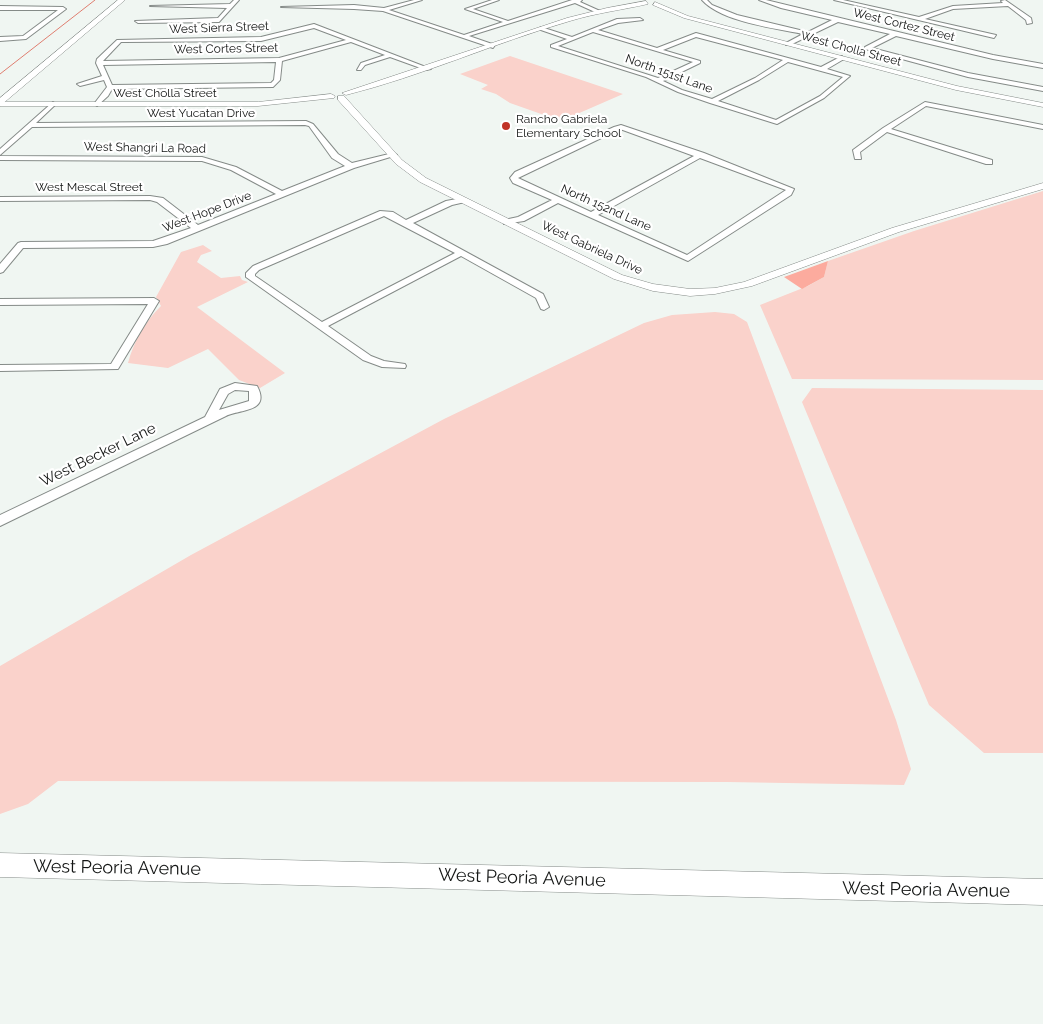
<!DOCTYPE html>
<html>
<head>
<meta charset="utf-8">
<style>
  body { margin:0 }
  canvas { display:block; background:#f0f6f2 }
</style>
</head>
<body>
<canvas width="1043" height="1024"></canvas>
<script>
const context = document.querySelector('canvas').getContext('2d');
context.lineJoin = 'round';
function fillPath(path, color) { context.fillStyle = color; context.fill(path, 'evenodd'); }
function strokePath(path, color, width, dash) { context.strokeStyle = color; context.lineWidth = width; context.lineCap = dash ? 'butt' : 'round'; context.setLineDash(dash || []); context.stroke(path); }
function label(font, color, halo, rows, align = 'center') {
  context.font = font + ' Raleway,sans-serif'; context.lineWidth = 4.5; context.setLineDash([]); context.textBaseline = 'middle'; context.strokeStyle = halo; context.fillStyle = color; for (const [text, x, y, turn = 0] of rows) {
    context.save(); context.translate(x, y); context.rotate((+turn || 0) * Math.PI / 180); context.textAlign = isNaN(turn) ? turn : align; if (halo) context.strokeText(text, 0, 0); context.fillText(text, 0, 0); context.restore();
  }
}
fillPath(new Path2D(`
  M510,56l113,38 -62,27 -51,-18 -14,-9 -15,-5 7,-4 -28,-11z
  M1043,191v189l-251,-1 -32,-74 48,-19 16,-9 4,-16 86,-30z
  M203,245l9,6 -11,4 -4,7 24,16 19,-2 2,4 6,2 -51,25 88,66 -25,15 -21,-8 -31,-31 -40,19 -40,-5c5,-20 18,-43 33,-57l-5,-9 25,-45z
  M715,312l19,2 13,8 149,398 15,49 -7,16 -177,-3 -669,-1 -30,23 -28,10v-148l191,-111 253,-136 200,-96 28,-8z
  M812,388l231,2v363h-59l-55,-48 -127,-303z`), '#fad2cb');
fillPath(new Path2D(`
  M828,261l-4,16 -22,12 -18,-12z`), '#fcab9e');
strokePath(new Path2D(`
  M0,74l95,-74`), '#df7e70', 1);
const minor = new Path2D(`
  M234,0h5l-20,22 -81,1 -3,-2 83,-3 9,-10 -77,-2 80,-2z
  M414,0h8l-33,10 75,25 39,-13 -38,-13 27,-9h7l-26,9 35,12 64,-21h10l-2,2 20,9 -5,1 -20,-9 -106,33 26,9 -2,3 -110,-37 -29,-2 -73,-2 73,-2 30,3z
  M702,0h5l5,5 25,10 71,17 24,-12 -51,-12 -22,-8h7l227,55 50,9v4l-50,-9 -97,-23 -24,12 96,25 75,14v4l-75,-14 -103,-28v-2l25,-13 -52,-12 -48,23h-4v-2l17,-9c-29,-6 -81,-12 -101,-34z
  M834,0h9l76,17 34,-11 50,-3 -2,-2 4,-1 26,18 1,5 -5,1 -1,-4 -18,-14 -55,3 -28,10 71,16 -2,3z
  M0,6l63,1 3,2 -40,30 -26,2v-4l23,-1 35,-26h-58z
  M617,19l23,-1 3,2 -25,3 -20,7 59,18 39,-15 125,34 21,-11 2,3 -17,10 23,7 -26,22 -47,26 -67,-21 -32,-11 -32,-15 -95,-30v-2l16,-6 -29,-10 3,-2 31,10zM593,32l100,30 -35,16 -100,-32zM696,37l87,23 -28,18 -43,21 -30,-9 -19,-9 37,-18v-2l-37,-11zM788,62l55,15 -23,19 -44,24 -58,-19 41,-21z
  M314,24l117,45 -5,1 -36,-13 -25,8 -4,5h-4l4,-7 24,-8 -34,-13 -69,19 -2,19 -7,7 -161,2 -4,7 -11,10 -3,-2 13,-17 -3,-7 -24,6 -3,-2 25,-8 -6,-13 1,-4 20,-19 144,-3zM314,28l32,12 -67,18 -176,3 18,-19h3l137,-1zM276,62l-2,18 -3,3 -159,2 -9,-20z
  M53,102l3,2 -1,1 -19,18 270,-2 7,3 25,30 14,9 41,-10 4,2 -43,13 -187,76 -14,3 -130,1 -20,24 -3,1v-9l18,-21 3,-1 132,-1 38,-13 -34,-26 -7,-2 -150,1v-4l150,-1 13,2 35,27 78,-31 -45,-24 -29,-9 -202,-1v-4l202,1 34,10 46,24 63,-25 -13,-8 -23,-32 -4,-1 -273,2 -32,28v-6z
  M925,102l118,23v4l-117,-23 -35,23 101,31v4h-6l-99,-32 -27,20 1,7h-6l-2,-9 30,-22z
  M621,125l83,28 90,36 -3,6 -103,66 -130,-58 -34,18 -20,3v-4l14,-3 34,-17 -39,-17 -3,-5 5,-6 99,-45zM620,129l74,27 -103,56 -73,-34zM700,158l86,32 -99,65 -89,-40z
  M462,198h3v4l-13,3 -39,18 130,71 6,13 -5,3 -3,-1 -5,-11 -75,-42 -133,70 43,30 13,5 21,3 1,2 -1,2 -23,-1 -19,-7 -117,-83v-4l7,-7 127,-55 13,1 13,8 40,-19zM384,216l71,37 -133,69 -67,-46v-2l4,-4z
  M154,298l5,3 -41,68 -118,2v-6l111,-1 37,-60 -148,1v-6z
  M235,383l22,3c14,26 -16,23 -31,30l-226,110v-11l205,-98 15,-28zM235,390l14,1v10l-30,9 9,-16z`);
const tertiary = new Path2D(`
  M646,1l2,3c-26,6 -52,9 -78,17 -76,22 -148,55 -224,74l-4,-2 225,-75 40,-10z
  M655,2l33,14 269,70 86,17v4l-87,-17 -272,-72 -31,-13z
  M331,94l4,2 -1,2 -76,8h-258v-4h258z
  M338,96h6l58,64 24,18 196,97 31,9 37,5 25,-1 29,-6 148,-54 151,-45v6l-144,43 -147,54 -37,8 -25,2 -37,-5 -39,-12 -194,-97 -24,-18 -58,-64z`);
const secondary = new Path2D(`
  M118,0h7l-125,106v-8z
  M0,853l1043,26v26l-1043,-28z`);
strokePath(minor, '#858b88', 2);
strokePath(tertiary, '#858b88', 1);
strokePath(secondary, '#858b88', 1);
fillPath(minor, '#fff');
fillPath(tertiary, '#fff');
fillPath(secondary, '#fff');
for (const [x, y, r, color] of [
  [506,126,5,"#c13327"]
]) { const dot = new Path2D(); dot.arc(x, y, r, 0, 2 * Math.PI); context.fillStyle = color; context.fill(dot); strokePath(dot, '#fff', 2); }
label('12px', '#131514', '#fff', [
  ["West Cortez Street",904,25,14],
  ["West Sierra Street",219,28,-2],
  ["West Cortes Street",226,49,-1],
  ["West Cholla Street",851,49,15],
  ["North 151st Lane",669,74,20],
  ["West Cholla Street",165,93],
  ["West Yucatan Drive",201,113],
  ["West Shangri La Road",145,148,1],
  ["West Mescal Street",89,187],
  ["North 152nd Lane",606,208,24],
  ["West Hope Drive",207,212,-21],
  ["West Gabriela Drive",592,248,25]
]);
label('12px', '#131514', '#fff', [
  ["Rancho Gabriela",516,119],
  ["Elementary School",516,133]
], 'left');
label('15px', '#131514', '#fff', [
  ["West Becker Lane",98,455,-26]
]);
label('18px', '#131514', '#fff', [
  ["West Peoria Avenue",117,868,1],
  ["West Peoria Avenue",522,878,2],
  ["West Peoria Avenue",926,890,1]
]);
</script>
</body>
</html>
